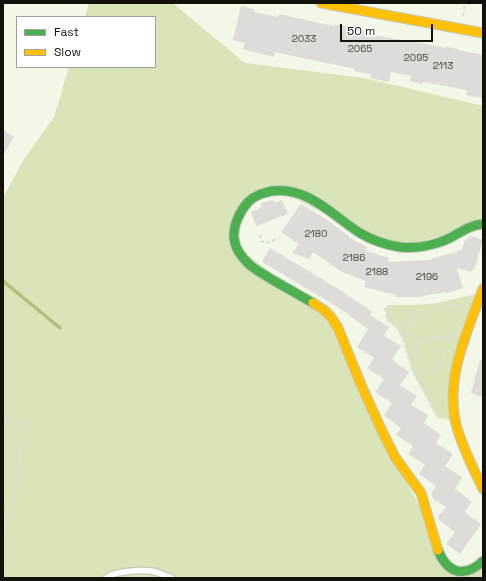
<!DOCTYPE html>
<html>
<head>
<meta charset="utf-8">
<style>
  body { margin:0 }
  #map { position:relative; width:486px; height:581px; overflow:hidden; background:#f2f7e7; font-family:"Space Grotesk",sans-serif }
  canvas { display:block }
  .frame { position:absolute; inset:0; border:4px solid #11130a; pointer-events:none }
  .legend { position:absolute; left:16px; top:16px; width:140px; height:52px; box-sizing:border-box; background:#fff; border:1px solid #a0a19d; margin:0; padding:5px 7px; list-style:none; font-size:12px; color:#11130a }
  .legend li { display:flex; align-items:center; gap:8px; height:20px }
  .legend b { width:20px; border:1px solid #a0a19d }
  .scale { position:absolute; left:340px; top:24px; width:93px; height:18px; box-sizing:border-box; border:2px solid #11130a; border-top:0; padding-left:5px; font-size:12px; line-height:14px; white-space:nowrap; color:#11130a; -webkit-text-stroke:3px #fff; paint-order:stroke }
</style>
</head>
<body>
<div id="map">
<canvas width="486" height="581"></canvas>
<div class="frame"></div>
<ul class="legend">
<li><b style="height:5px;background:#4caf50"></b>Fast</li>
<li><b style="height:5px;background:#ffc107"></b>Slow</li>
</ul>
<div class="scale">50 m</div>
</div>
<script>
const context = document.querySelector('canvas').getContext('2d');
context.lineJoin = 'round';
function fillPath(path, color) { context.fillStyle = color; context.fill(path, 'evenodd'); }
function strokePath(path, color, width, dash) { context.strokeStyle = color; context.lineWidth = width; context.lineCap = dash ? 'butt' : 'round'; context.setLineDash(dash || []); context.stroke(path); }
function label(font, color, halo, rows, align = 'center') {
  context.font = font + ' "Space Grotesk",sans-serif'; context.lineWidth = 3.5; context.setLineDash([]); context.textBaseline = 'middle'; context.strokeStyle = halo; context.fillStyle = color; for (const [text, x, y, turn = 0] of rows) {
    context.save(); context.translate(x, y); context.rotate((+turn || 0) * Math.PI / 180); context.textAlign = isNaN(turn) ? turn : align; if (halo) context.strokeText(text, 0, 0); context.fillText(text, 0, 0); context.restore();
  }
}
fillPath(new Path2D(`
  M89,3h86v2l70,58 119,15 119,28v118l-82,23 -52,-21 -69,-35 -37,17 -6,40 87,62 66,138 60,120 33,-7v17h-480v-380l21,-39 30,-42 15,-50h86v-50h-70z
  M482,293l-26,74 -1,54 -17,-3 -26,-48 -9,-31 -6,-11 -10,-9 -2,-11 3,-3h27l22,-2z`), '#dae4b9');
strokePath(new Path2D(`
  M3,281l57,47`), '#b2be7a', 3.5);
fillPath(new Path2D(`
  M241,6l13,3v3l24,5 1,-3 55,12 1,-2 30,7 -1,2 43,8v-1l38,8 1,-1 12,2v1l25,5v43l-17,-3 1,-5 -44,-8 -1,2 -12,-3 1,-5 -20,-4 -2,10 -19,-4 1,-4 -17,-3 1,-2 -43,-9 -37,-8 -1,5 -31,-8 2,-6 -12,-3z
  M3,130l11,7 -11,19z
  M274,200l1,3 7,-3 6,14 -32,12 -5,-13v-1l11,-5 -1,-4z
  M301,204l26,16 22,16 -1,1 19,10 -1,4 23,7 -1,4 40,-2 34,-10 3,-10 6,-4 12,4 -9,30h-2l-1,2 -14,-4 6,20 -16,5 -1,-1 -28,5h-22v-2l-32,-8 2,-6 -24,-9 -29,-20 -4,7 -17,-6 7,-9 -18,-12z
  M270,248l70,42 32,22 -2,3 19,12 -5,9 17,10 -9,14 17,12 -9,13 17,11 -6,9 17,10 -4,8 17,12 -5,8 17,11 -8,12 17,11 -7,12 17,13 -8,10 17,12 -21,30 -14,-10 9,-12 -16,-12 -1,-3 8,-10 -13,-8 -2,-5 5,-8 -17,-12 6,-9 -17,-11 5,-8 -17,-11 5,-7 -17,-13 8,-12 -17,-11 9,-13 -17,-11 7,-10 -17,-11 11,-18 -32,-23 -74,-44z
  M480,360h3v37l-12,-4z`), '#dddcd9');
const lane = new Path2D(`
  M106,578c8,-7 34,-8 45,-7 7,1 15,5 21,7`);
const fast = new Path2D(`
  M313,303c-14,-8 -28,-16 -42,-24 -6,-4 -14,-8 -20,-13 -8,-7 -16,-17 -17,-28 -1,-13 6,-27 14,-36 7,-7 15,-9 24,-11 36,-5 61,25 88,42 12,7 26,12 40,14 16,2 35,-2 50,-9 11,-6 20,-13 33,-14
  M438,550c9,23 26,29 45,11`);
const slow = new Path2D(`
  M321,3l162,30
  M483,289c-16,43 -38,89 -27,135 6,23 17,44 27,65
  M313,303l11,7 7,7 7,11 24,59 20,44 13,26 26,36 17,57`);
strokePath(lane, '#c5c8bc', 8);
strokePath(fast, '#c5c8bc', 11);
strokePath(slow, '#c5c8bc', 11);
strokePath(new Path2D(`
  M463,16l2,-13
  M260,235l1,6c6,3 9,2 14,-2
  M385,308l2,11 10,9 6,11 9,31 26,48h3
  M408,325l-1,-5 9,-10 -1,-5
  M448,337l4,-3
  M403,339l2,-2 1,-5
  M451,341c-9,-10 -24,0 -34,3l-2,-6 -9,-6 2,-7c8,-1 12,-6 18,-11 6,-5 23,-10 30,-9l3,5 -2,7
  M417,344c-7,22 16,39 26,17
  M444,357v-5l3,-3
  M3,422l22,-1 -12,87 -10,24
  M3,574l2,4`), '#dee0db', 2, [4, 2]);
strokePath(lane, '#fdfefb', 5.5);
strokePath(fast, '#4caf50', 9);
strokePath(slow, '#ffc107', 9);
label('10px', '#44453e', null, [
  ["2033",304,39],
  ["2065",360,49],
  ["2095",416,58],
  ["2113",443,66],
  ["2180",316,234],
  ["2186",354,258],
  ["2188",377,272],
  ["2196",427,277]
]);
</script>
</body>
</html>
